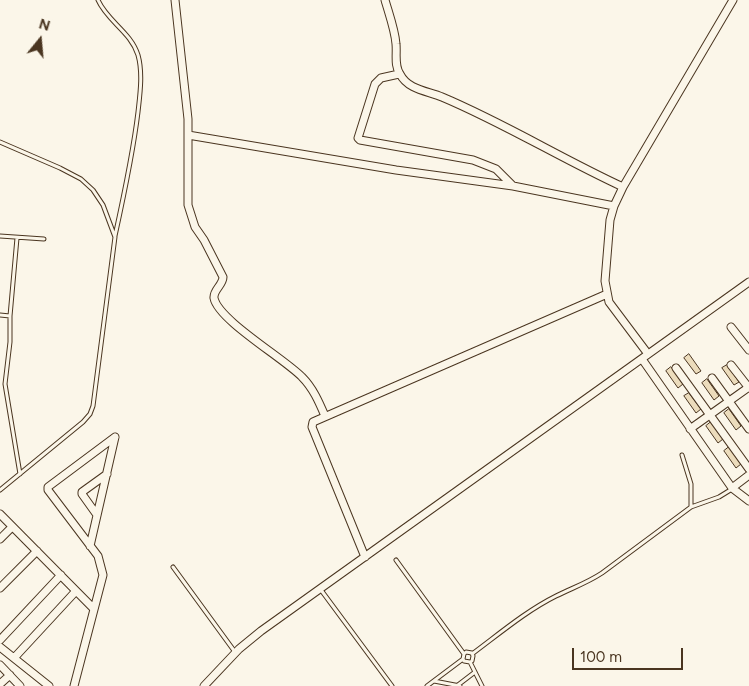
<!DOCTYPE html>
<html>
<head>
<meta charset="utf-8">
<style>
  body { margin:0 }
  #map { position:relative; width:749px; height:686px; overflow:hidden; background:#fbf6e9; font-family:Figtree,sans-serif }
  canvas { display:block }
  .north { position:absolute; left:15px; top:15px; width:50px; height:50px; -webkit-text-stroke:4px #fbf6e9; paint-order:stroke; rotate:17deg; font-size:14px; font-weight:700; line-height:20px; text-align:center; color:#4a3520 }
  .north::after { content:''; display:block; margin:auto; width:18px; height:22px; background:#4a3520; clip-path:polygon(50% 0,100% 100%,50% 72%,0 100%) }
  .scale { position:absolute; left:572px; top:648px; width:111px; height:22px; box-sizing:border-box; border:2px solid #4a3520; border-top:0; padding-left:6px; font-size:15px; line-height:18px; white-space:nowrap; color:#4a3520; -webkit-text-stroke:4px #fbf6e9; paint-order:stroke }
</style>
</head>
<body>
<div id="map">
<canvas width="749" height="686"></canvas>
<div class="north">N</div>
<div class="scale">100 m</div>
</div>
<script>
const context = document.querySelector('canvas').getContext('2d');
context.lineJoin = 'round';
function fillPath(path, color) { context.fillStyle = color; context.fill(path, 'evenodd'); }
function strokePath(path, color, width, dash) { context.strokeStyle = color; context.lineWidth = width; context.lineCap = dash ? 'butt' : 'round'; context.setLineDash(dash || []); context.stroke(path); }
const building = new Path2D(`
  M689,354l12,17 -5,3 -12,-16z
  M727,365l12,17 -5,3 -12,-17z
  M671,367l12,17 -5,4 -12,-17z
  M707,379l12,17 -5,4 -12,-17z
  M689,393l12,16 -5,4 -12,-17z
  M729,409l12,17 -5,4 -12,-17z
  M711,422l12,17 -5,4 -12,-17z
  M729,447l12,17 -5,4 -12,-17z`);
fillPath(building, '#ecdcbc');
strokePath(building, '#4a3520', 1);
const lane = new Path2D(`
  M98,0c9,21 33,32 40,55 5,18 2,39 0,57 -5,42 -14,83 -23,124
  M0,142l60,26 21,11 12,11 10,15 12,32 -22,169 -3,8 -7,8 -83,68
  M0,236l44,3
  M17,238l-7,78v26l-5,42 15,90
  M0,315l10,1
  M682,455l9,29v23
  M396,560l68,94
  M173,567l62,85
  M321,590l71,96
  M472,654c27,-20 54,-43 84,-58 16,-8 31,-13 46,-23l89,-66 28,-10 13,-8
  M470,662l2,-1 1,-5 -1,-3 -6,-1 -2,2 -1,5 1,2 6,1 12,24
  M434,681l26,5
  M458,685l17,-13
  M427,686l36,-27`);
const street = new Path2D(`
  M175,0l13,119v86l7,22 9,13 19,37c0,8 -10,13 -9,21 4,22 71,61 88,79 11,11 17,25 23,39
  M385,0c4,14 10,30 11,44 1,10 -2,22 4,30 8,16 28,17 42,23 62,26 120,62 181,90
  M399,74l-18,4 -6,6 -17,54 2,2 113,20 23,9 17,17 101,20
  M188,135l208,35 117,16
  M731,327l18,23
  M648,354l-39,-52 -4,-21 5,-61 4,-14 9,-19 110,-187
  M642,359l90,129 17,-13
  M731,365l18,23
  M676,368l73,101
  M712,378l37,51
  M690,429l59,-42
  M732,488l17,13
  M0,514l94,95
  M97,515l-15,-21v-2l25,-18
  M0,539l12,-12
  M90,546l25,-109
  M365,557l-53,-130 1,-5 294,-128
  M0,588l37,-37
  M0,640l61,-65
  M0,647l49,39
  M14,658l62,-67
  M0,665l20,21
  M0,684l10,-9
  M74,686l29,-111 -5,-19 -50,-66v-3l67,-50
  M204,686l35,-37 22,-18 488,-349`);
strokePath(lane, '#4a3520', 5);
strokePath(street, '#4a3520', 9);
strokePath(lane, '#fbf6e9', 3);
strokePath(street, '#fbf6e9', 7);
</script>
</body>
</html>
